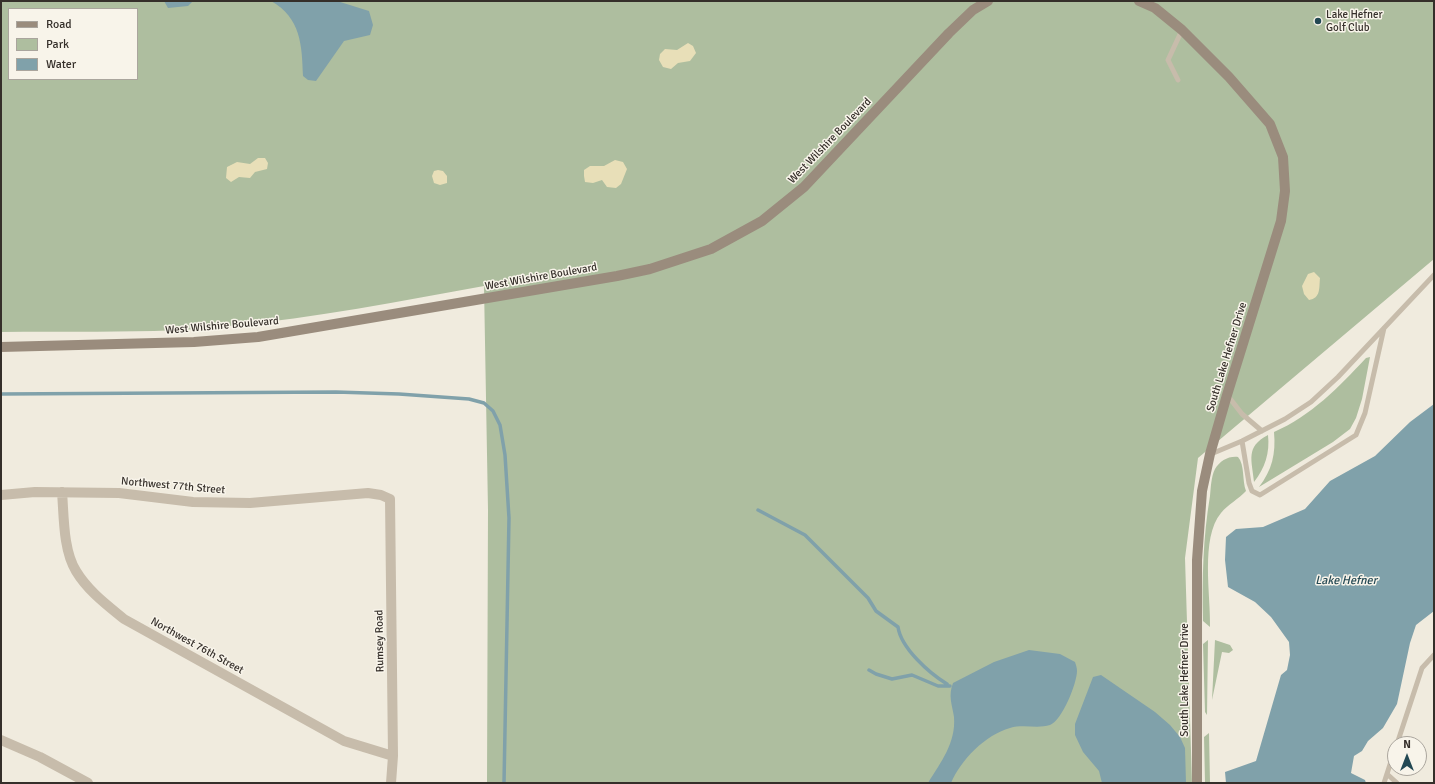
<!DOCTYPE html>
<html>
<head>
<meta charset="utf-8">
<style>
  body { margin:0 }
  #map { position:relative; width:1435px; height:784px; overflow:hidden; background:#f0ebde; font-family:Signika,sans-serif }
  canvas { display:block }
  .frame { position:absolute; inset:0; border:2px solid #352f2a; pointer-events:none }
  .legend { position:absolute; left:8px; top:8px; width:130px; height:72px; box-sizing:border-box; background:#f8f4ea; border:1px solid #aaa59d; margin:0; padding:5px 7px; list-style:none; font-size:12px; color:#352f2a }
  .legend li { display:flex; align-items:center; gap:8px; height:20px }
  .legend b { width:20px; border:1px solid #aaa59d }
  .north { position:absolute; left:1387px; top:736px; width:40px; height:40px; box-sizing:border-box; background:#f8f4ea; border:1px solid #aaa59d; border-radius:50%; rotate:0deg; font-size:11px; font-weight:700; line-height:16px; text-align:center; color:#352f2a }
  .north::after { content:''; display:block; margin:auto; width:14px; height:18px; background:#234853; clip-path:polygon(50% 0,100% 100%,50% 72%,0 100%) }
</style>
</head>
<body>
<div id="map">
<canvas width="1435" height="784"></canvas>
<div class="frame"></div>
<ul class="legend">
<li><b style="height:5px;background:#9a8c7d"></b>Road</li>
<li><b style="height:11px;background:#aebe9f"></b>Park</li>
<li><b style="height:11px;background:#80a1aa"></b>Water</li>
</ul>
<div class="north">N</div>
</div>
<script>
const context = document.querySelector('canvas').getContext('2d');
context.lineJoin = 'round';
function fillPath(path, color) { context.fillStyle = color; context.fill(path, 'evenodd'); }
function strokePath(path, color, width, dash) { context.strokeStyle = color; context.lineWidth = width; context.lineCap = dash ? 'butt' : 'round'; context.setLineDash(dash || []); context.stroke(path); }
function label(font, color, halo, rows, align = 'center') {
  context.font = font + ' Signika,sans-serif'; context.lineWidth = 3; context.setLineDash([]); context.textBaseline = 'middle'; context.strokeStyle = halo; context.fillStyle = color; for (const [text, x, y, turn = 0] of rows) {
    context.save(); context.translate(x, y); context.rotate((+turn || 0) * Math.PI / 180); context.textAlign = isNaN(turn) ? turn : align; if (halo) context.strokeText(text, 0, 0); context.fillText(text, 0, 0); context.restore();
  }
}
fillPath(new Path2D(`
  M1,1h1433v258l-236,199 -13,100 7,225h-705l1,-273 -4,-224c-84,15 -169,32 -254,40 -75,8 -153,5 -229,6zM9,9h128v70h-128z
  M1370,357l-8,42 -6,19 -6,11 -17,13 -74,45c13,-17 17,-33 15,-55 37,-16 65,-45 92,-74z
  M1268,435c2,18 -3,33 -14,47 -2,-22 -9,-35 14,-47z
  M1238,457c7,8 4,24 8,34 -7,8 -18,13 -25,22 -21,25 -10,83 -11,114l-7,-6c-1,-42 0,-84 7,-125 1,-9 1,-19 5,-27 5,-8 13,-13 23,-12z
  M1208,640l-1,75 -2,-3 -2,-68z
  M1215,640l15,5 3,5 -4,3 -7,-1 -10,48z
  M1209,733l1,50h-5l-1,-46z`), '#aebe9f');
fillPath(new Path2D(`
  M688,43l5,3 3,7 -6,8 -12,2 -7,6 -8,-2 -4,-7 1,-6 5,-5 12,1z
  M258,158h7l3,5 -1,6 -12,3 -5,6 -11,-1 -8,5 -5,-4 1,-11 10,-5 13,2z
  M615,160l8,2 4,7 -6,15 -5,4 -9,-1 -5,-7 -9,3 -8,-1 -1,-6v-6l6,-4h14z
  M438,170l5,1 4,5v7l-7,2 -6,-2 -2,-7 2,-5z
  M1314,272l6,6c-1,10 1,20 -11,22l-5,-6 -2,-8 6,-12z`), '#e8dfb8');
fillPath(new Path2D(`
  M164,1h29l-5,5 -20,2z
  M271,1h66l32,10 4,14 -3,10 -26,6 -28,40 -8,-1 -5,-4c-1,-31 -2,-58 -32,-75z
  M1434,404v207l-18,14 -6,18 -13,61 -14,24 -15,13 -6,10 -8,5 -3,17 14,7 1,3h-140l-1,-11 31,-11 25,-86 6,-5 3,-15 -1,-13 -18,-25 -16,-15 -27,-15 -3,-27 1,-23 10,-8 27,-2 42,-18 25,-28 45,-25 35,-34z
  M1029,650l31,4 15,8c1,3 2,6 2,9 0,12 -15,50 -27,54 -12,4 -27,-1 -40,3 -25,7 -49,32 -59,55h-23c13,-21 28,-40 26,-66 -2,-13 -6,-21 -1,-34l41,-21z
  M1101,675l54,37 15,13 10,12 5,11 1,35h-84l-3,-12 -16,-19 -8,-17v-11l18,-47z`), '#80a1aa');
strokePath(new Path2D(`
  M1,394l335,-2 63,2 70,5 15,4 9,8 7,14 5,30 4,63 -5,265
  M758,510l47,25 63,63 8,13 22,16c3,21 31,46 49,57
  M869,670l7,4 16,5 20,-4 26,11h12`), '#80a1aa', 3.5);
strokePath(new Path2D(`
  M1178,80l-10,-20 14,-30
  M1228,396l14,18 20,17
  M1242,441l7,42 3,8 8,4 96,-60 9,-22 19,-85
  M1211,454l31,-13 43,-22 26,-17 27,-25 96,-102
  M1397,744l25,-76 12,-13
  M1387,774l10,9
  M1384,783l11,-34`), '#c7bcab', 5);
strokePath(new Path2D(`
  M62,492c2,24 1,58 14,79 12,20 31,34 48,48l220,122 49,15
  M1,495l34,-3 84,1 74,9 57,1 118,-10 13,2 9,4 3,257 -2,27
  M1,740l39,17 48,26`), '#c7bcab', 10);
strokePath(new Path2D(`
  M1139,1l16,7 27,22 47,47 41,47 13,33 2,34 -4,30 -54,174 -17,59 -8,37 -5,69v223
  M1,347l193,-5 64,-5 359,-61 33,-7 61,-20 51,-28 42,-34 145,-154 24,-23 15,-9`), '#9a8c7d', 10);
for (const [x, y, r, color] of [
  [1318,21,4,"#234853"]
]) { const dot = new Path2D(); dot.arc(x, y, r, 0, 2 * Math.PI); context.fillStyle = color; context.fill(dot); strokePath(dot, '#f8f4ea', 1.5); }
label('11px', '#352f2a', '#f8f4ea', [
  ["Lake Hefner",1326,15],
  ["Golf Club",1326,28]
], 'left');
label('11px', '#352f2a', '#f8f4ea', [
  ["West Wilshire Boulevard",830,141,-46],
  ["West Wilshire Boulevard",541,277,-10],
  ["West Wilshire Boulevard",222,326,-5],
  ["South Lake Hefner Drive",1227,357,-73],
  ["Northwest 77th Street",173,486,5],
  ["Rumsey Road",380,641,-91],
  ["Northwest 76th Street",197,646,29],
  ["South Lake Hefner Drive",1185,680,-90]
]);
label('italic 12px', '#234853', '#f8f4ea', [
  ["Lake Hefner",1346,581]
]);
</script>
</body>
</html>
